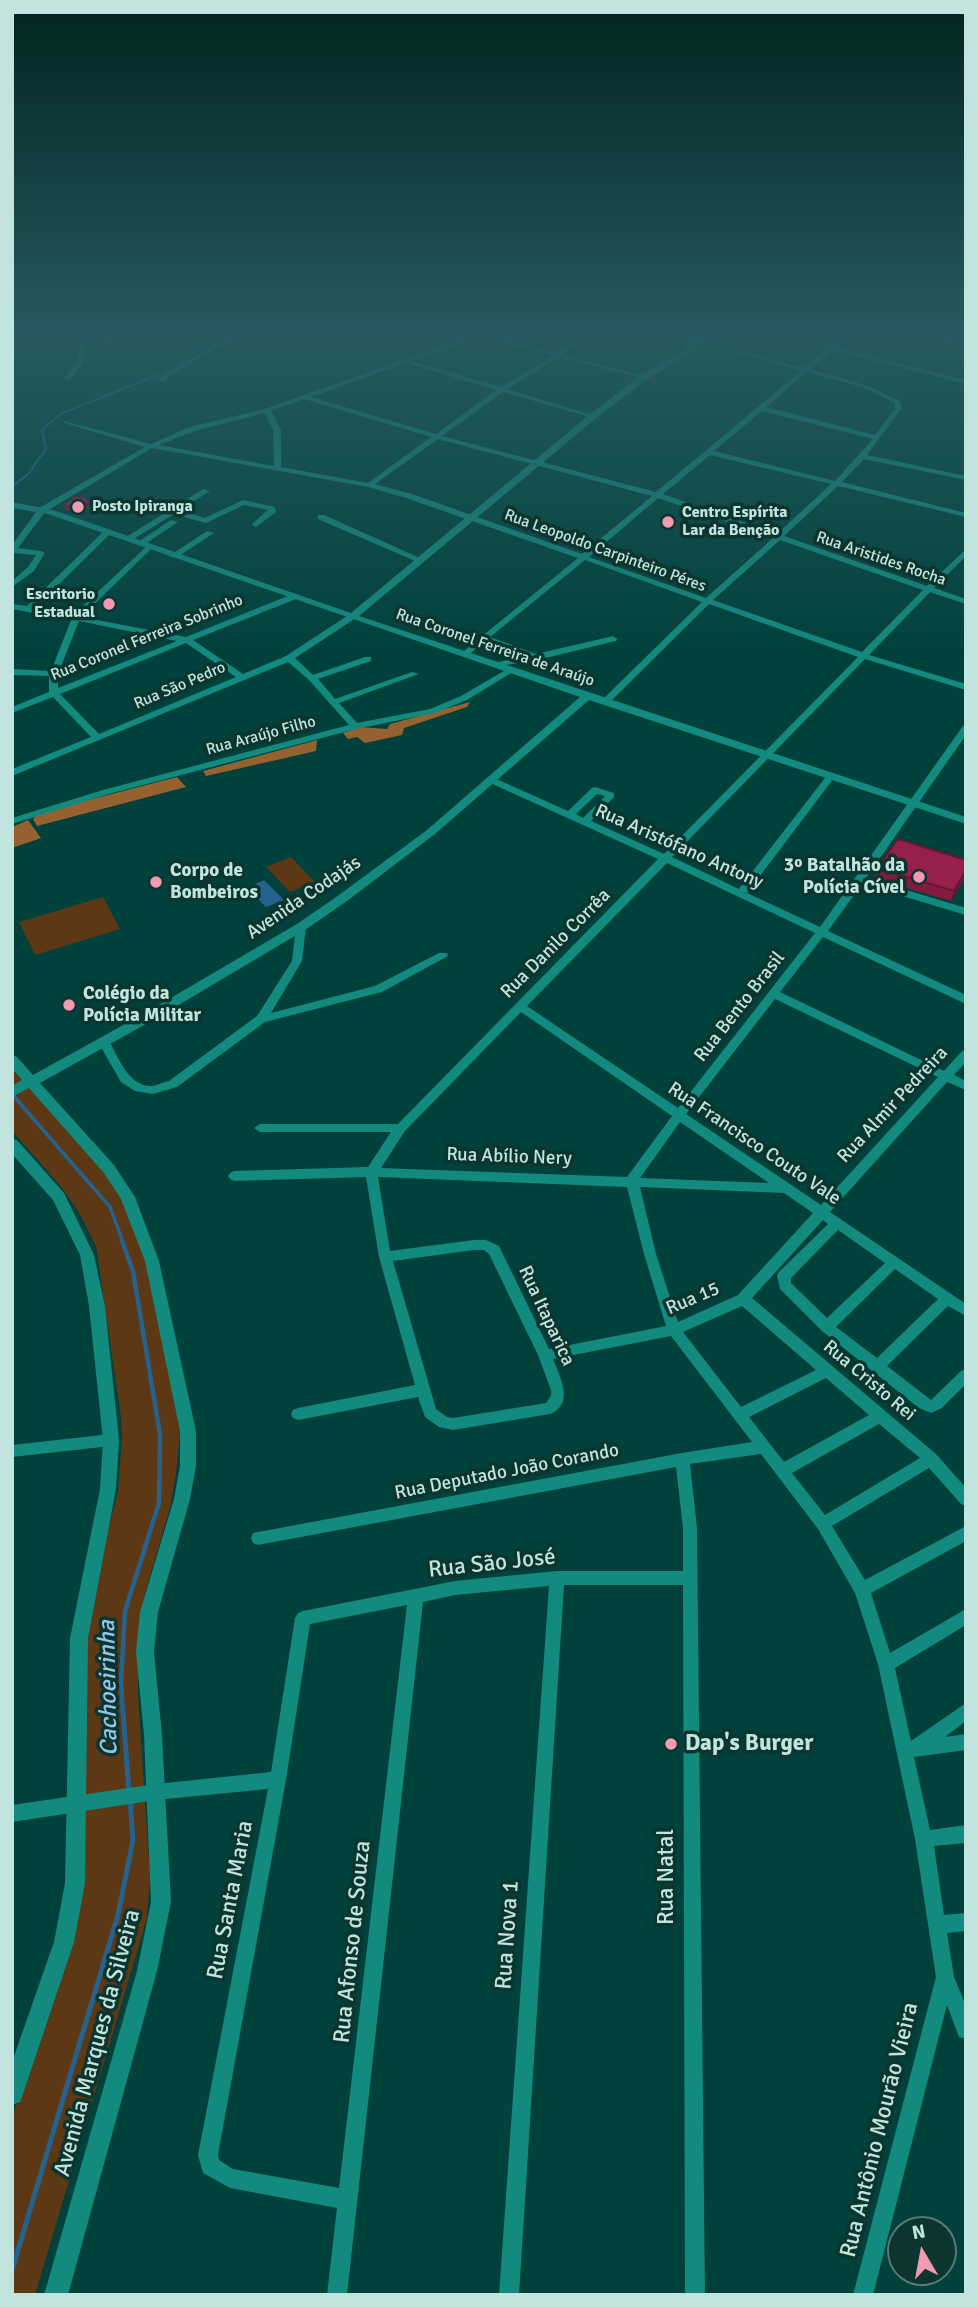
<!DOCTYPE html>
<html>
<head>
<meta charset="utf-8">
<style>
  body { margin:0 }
  #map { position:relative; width:978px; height:2307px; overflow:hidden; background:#00413b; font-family:Signika,sans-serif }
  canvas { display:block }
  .frame { position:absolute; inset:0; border:14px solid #c2e4de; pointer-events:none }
  .north { position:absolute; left:887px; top:2216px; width:70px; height:70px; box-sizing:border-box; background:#0c3530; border:2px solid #557b76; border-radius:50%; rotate:350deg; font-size:19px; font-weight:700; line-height:28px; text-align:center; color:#c2e4de }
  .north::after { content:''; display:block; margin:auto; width:24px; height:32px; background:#f29ab0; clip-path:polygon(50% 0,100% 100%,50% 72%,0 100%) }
</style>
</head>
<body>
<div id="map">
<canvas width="978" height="2307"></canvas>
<div class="frame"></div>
<div class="north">N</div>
</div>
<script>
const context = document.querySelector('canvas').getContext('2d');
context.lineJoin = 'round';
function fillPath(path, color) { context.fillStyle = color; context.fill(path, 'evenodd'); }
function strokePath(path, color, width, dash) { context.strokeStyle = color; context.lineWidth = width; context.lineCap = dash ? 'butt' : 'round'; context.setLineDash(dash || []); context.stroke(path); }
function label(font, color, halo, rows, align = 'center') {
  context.font = font + ' Signika,sans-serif'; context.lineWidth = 7; context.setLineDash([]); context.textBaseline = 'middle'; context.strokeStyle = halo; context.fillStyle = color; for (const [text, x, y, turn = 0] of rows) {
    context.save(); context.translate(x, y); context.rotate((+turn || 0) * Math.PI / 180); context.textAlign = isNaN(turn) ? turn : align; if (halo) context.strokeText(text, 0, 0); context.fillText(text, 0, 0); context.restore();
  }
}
fillPath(new Path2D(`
  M291,857l24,25 -25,10 -24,-25z
  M103,897l17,32 -85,26 -16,-33z
  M12,1070l22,20 90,106 25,76 21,95 10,64 -4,43 -6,34 -25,85 -7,42v61l12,180 -3,42 -112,377h-23v-177l51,-152 17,-281 14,-104 24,-90 4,-54 -1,-20 -25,-171 -18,-35 -20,-28 -46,-52z`), '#5c3914');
fillPath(new Path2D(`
  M470,702l-3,5 -63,21 -2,7 -37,8 -8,-6 -9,2 -5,-6 17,-6 27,2 3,-5z
  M317,740l-1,11 -110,25 -3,-5z
  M177,777l9,10 -149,39 -4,-7 6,-6z
  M28,820l13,18 -29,10v-21z`), '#95622f');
fillPath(new Path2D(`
  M264,880l20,20 -18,7 -19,-19z`), '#25628e');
strokePath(new Path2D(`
  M12,487l16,-13 18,-25 -4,-19 18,-16 113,-45 33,-26 32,-8`), '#25628e', 2);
strokePath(new Path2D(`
  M12,1094l98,113 13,35`), '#25628e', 3.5);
strokePath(new Path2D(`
  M122,1241l11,30 27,163 -1,69 -34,108 -4,71 2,32`), '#25628e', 4.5);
strokePath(new Path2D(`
  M123,1712l6,80
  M12,2270l106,-355 15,-75 -3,-40`), '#25628e', 5);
fillPath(new Path2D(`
  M27,335h8l-23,8v-4z
  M75,335h6c9,17 2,36 -14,45l-3,-2c12,-13 20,-26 11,-43z
  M104,335h6l5,16h-4z
  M258,335h9l-50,12 -51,32v3h-4l-3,-4 54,-33z
  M473,335h12l72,18 25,-18h6l-25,20 84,22 -3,2 -84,-22 -53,32 87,27v2l-91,-26 -61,44 214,56 145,-121 -107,-30v-2l110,29 40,-33h6l-13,12 129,33v4l-133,-34 -23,19 59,17 32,16v7l-34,46 99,21v4l-102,-21 -22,23 124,31v4l-128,-31 -54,50 143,50 39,-37v7l-32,32 32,11v5l-36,-12 -61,63 97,29v6l-101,-31 -193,198 67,32 89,-115h6v4l-87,115 73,34 143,-201 3,-1v10l-100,143 100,30v7l-104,-31 -34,47 138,64v9l-143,-67 -43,55 164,79 18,-20 4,-1v12l-12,13 12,6v9l-19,-8 -117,130 136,92v12l-18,-10 -61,60 44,34 30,-29 5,-2v15l-24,24 -11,5 -12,-5 -97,-77 -42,-42 -3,-13 2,-4 49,-48 -5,-4 -71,78 184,156 30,34v18l-5,-2 -32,-36 -97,58 33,54 101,-54v15l-95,52 19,60 76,-44v16l-71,43 16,73 55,-38v18l-21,16 21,-3v16l-52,7 16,73 36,-5v18l-32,3 10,69 22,-2v18l-19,2 7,44 12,29v33l-7,-2 -12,-32 -74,290h-20l83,-318 -21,-138 -37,-175 -23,-71 -37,-64 -57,-75 -71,10 7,64 8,767h-20l-2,-710h-119l-45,710h-20l50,-709 -94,9 -32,7 -76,693h-20l10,-87 -107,-20 -27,-15 -5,-18 70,-366 -112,11 -144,22v-17l144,-21 115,-12 24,-154 3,-5 5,-2 152,-30 102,-10h126v-43l-7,-61 -418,78 -5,-2 -2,-5 2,-5 429,-80 70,-11 -81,-106 -118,23c7,18 22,45 -3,55l-97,16 -14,-3 -14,-10 -7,-20 -120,23 -5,-2 -2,-4 2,-4 5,-2 117,-23 -36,-128 -13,-80 -132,4 -4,-2 -2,-3 2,-3 4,-2 134,-4 23,-35h-131l-6,-4 6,-4h138l260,-265 -170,-77v-4h6l74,33 24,-23 3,-1 19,6v4l-23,24 73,33 194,-197 -149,-53 -101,100h-6v-4l100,-98 -117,-42 -95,77 46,17 77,-18 4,3 -1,2 -79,19 -43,7v-4l32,-7 -41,-15 -19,16 -7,-2 119,-97 -172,-60 -38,-11 -216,-39 -107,64 -27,36 23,3 4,2 -11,18 -22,16v-6l16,-14 8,-12 -24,-2v-8l27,-37 106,-61 -81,-24v-2l87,23 38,-17 76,-18zM479,337l74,19 -52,31 -89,-26zM406,363l90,27 -60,44 -125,-37zM807,372l58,16 30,15v6l-20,26 -109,-28zM304,399l127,38 -63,46 -87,-16v-37l-10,-19zM762,411l111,28 -38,42 -121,-30zM265,413l8,17 1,36 -115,-21 36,-14zM438,439l214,57 -70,58 -170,-60 -37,-10zM710,455l121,29 -54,50 -114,-40zM658,498l115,40 -67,60 -117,-41zM780,540l143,50 -61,62 -149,-52zM597,794l8,2 -22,22 -7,-4zM667,863l148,70 -137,175 -151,-102zM775,999l163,78 -117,128 -135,-91zM521,1012l151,104 -45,61 -246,-9 24,-37zM680,1122l89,61 -129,-5zM378,1177l249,10 17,67 22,72 -117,23 -50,-103 -13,-6h-12l-84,11zM640,1187l144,6 29,20 -75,82 -60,27 -22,-68zM838,1230l47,33 -58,55 -36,-35v-5zM474,1250h10l5,4 49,101 13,35v6l-5,7 -93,15 -6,-1 -11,-8 -43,-148zM895,1269l43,30 -61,59 -41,-31zM742,1306l74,64 -75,37 -58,-75zM826,1378l43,37 -85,47 -35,-45zM879,1424l41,34 -95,57 -33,-42zM407,1605l-68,583 -106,-19 -14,-9 -1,-5 68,-375 24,-156z
  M203,489l7,2 -30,19 25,8 38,-18 32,7 1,5 -20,15 -4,-2 1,-2 15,-13 -24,-5 -38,18 -32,-9 -44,27 -7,-2z
  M318,515h6l98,44 -7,2 -97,-42z
  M171,520l7,2 -36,24 -7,-2z
  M104,531l7,2 -76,75 38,7 75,-70h3v4l-70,68 105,20 104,-42h6v4l-103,41 50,34 43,-18 64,-42h6v4l-61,40 18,17 52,-18h6v4l-53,18 17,20 77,-27 7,2 -80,29 18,20 73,-14 31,-13 48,-28 7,2 -49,30 -32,13 -79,16 -247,65 -97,30v-6l91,-28 246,-65 -40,-45 -21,-18 -276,114v-7l79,-32 -38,-40 -41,16v-6l37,-15v-16l-37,-1v-6l39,2 20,-51 -59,-11v-5l15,2zM79,621l98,20 -119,47v-14zM186,643l50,34 -137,57 -39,-40z
  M207,531l7,2 -38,25 -7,-2z
  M301,924l5,3 -4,34 -31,52 104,-27 64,-33h8l1,3 -66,36 -117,30 -88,65 -24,7 -18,-3 -14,-9 -23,-40 2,-3h8c10,17 20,48 44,47 6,-1 12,-4 17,-5l88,-65 35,-55 4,-34z
  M111,1434l5,2 2,4 -2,4 -5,2 -99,11v-12z`), '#138a7e');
fillPath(new Path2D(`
  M697,335h8l-17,20 -41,24 -52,40 -236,197 607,201v7l-377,-124 -154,134 -88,67 -42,29 -150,89 -115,64 74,82 21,32 24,64 37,170v35l-6,33 -32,113 -4,40 8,83 9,167 -14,69 -89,324h-24l93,-324 14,-69 -7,-167 -8,-83 4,-40 34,-113 6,-33v-35l-35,-170 -24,-62 -17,-26 -75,-85 -17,9v-11l10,-6 -10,-11v-14l5,2 16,18 112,-62 152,-89 42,-29 88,-65 153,-133 -532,-183 -36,-6v-6l41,8 298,103 238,-198 52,-40 41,-24z
  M904,335l58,7 4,-2v6l-59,-9z
  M12,1139l5,1 47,53 30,62 11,51 14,134 -3,49 -28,149 -3,245 -11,59 -51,152 -3,8 -8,3v-43l42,-120 11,-59 5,-245 30,-149 3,-49 -14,-134 -9,-51 -27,-55 -41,-46z`), '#138a7e');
fillPath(new Path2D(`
  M91,500l1,5 -14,8 -14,-4 -1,-4z
  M966,860v15l-15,26 -77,-23 3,-10z`), '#811b41');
fillPath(new Path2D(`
  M91,500l1,5 -14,8 -1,-4z
  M966,870v5l-15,26 3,-10z`), '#691635');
const building = new Path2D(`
  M76,496l15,4 -14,9 -14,-4z
  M898,839l68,21v10l-12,21 -77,-23z`);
fillPath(building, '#961f4c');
strokePath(building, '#691635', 2);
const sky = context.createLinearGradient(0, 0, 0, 657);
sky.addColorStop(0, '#002420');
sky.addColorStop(0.51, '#265a60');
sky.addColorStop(1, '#265a6000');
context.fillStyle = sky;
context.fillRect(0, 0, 978, 657);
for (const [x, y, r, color] of [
  [78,507,7,"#f29ab0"],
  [668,522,7,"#f29ab0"],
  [109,604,7,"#f29ab0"],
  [919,877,7,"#f29ab0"],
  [156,882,7,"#f29ab0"],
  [69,1005,7,"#f29ab0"],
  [671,1744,7,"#f29ab0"]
]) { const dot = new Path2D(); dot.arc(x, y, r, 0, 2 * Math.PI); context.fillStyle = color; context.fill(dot); strokePath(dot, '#0c3530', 2.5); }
label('bold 16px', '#c2e4de', '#0c3530', [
  ["Posto Ipiranga",92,507],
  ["Centro Espírita",682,513],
  ["Lar da Benção",682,531],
  ["Escritorio",95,595,"right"],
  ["Estadual",95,613,"right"]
], 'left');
label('16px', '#c2e4de', '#0c3530', [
  ["Rua Leopoldo Carpinteiro Péres",605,551,20],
  ["Rua Aristides Rocha",881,559,19],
  ["Rua Coronel Ferreira Sobrinho",147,638,-22],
  ["Rua Coronel Ferreira de Araújo",495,648,19],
  ["Rua São Pedro",180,686,-23],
  ["Rua Araújo Filho",261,736,-15]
]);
label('19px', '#c2e4de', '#0c3530', [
  ["Rua Aristófano Antony",679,847,24],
  ["Avenida Codajás",304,898,-34],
  ["Rua Danilo Corrêa",556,944,-45],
  ["Rua Bento Brasil",740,1007,-52],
  ["Rua Almir Pedreira",893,1105,-47],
  ["Rua Francisco Couto Vale",754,1144,34],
  ["Rua Abílio Nery",509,1157,2],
  ["Rua 15",693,1299,-23],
  ["Rua Itaparica",546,1316,65],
  ["Rua Cristo Rei",869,1381,40],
  ["Rua Deputado João Corando",507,1472,-11]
]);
label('bold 19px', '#c2e4de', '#0c3530', [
  ["3º Batalhão da",905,866,"right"],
  ["Polícia Cível",905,888,"right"],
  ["Corpo de",170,871],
  ["Bombeiros",170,893],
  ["Colégio da",83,994],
  ["Polícia Militar",83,1016]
], 'left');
label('23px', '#c2e4de', '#0c3530', [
  ["Rua São José",492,1564,-6],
  ["Rua Natal",667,1877,-90],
  ["Rua Santa Maria",231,1900,-79],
  ["Rua Nova 1",508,1935,-86],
  ["Rua Afonso de Souza",353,1942,-84],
  ["Avenida Marques da Silveira",98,2043,-75],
  ["Rua Antônio Mourão Vieira",880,2130,-76]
]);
label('bold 23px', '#c2e4de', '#0c3530', [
  ["Dap's Burger",685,1744]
], 'left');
label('italic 24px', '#95c4eb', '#0c3530', [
  ["Cachoeirinha",109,1688,-91]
]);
</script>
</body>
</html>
